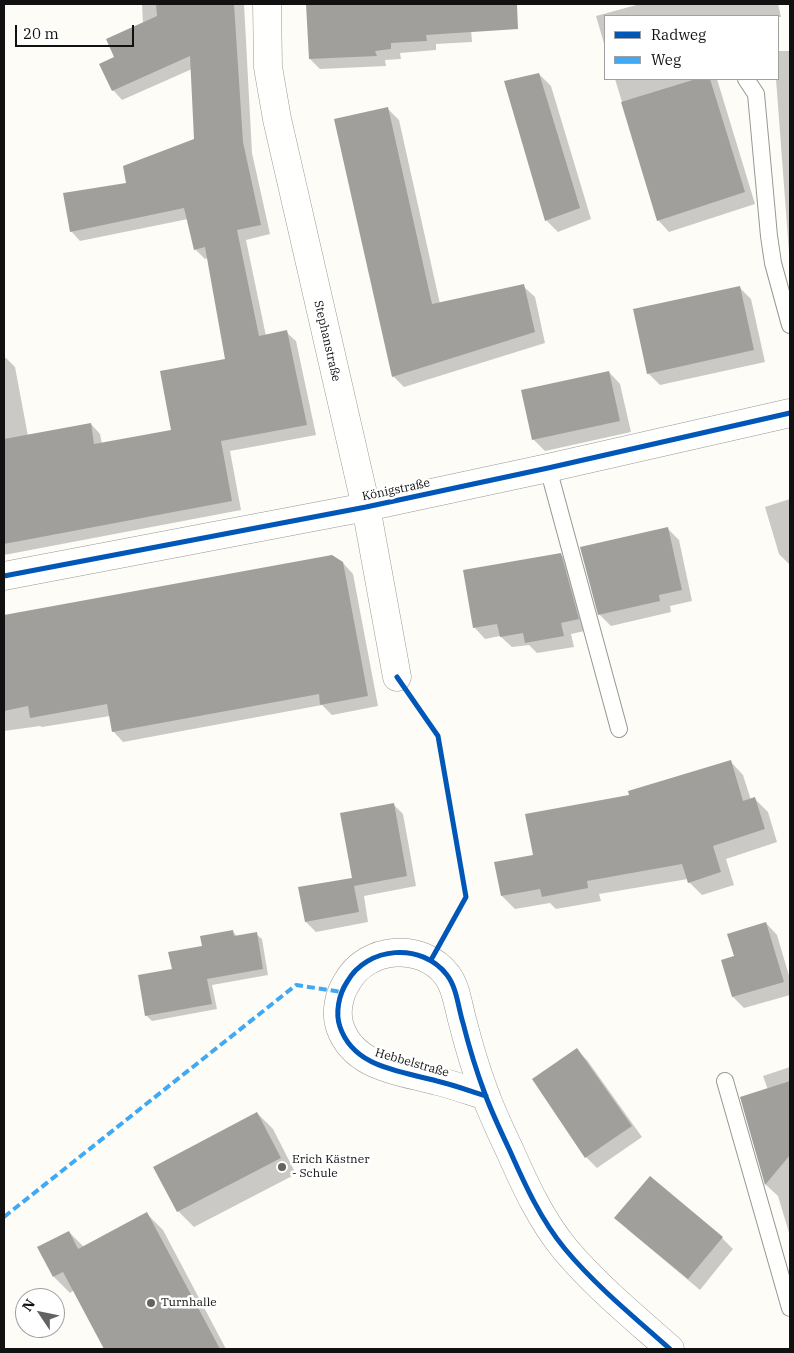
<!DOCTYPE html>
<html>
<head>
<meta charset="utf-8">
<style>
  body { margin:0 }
  #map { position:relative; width:794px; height:1353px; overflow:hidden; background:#fdfcf7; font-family:"IBM Plex Serif",serif }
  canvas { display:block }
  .frame { position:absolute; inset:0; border:5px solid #111; pointer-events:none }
  .legend { position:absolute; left:604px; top:15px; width:175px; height:65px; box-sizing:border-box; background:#fff; border:1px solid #a0a0a0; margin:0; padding:6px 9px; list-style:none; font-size:15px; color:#111 }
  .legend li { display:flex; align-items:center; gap:10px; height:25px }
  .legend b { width:25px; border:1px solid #a0a0a0 }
  .north { position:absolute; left:15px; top:1288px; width:50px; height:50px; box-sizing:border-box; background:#fff; border:1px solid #a0a0a0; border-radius:50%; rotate:304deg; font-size:14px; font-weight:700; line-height:20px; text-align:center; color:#111 }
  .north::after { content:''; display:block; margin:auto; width:18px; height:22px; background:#646362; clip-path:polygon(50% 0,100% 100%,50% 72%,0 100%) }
  .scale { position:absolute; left:15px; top:25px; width:119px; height:22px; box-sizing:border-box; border:2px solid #111; border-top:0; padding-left:6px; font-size:15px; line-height:18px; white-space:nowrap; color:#111; -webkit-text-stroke:4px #fff; paint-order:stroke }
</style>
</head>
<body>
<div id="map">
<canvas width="794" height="1353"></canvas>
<div class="frame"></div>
<ul class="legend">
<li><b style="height:6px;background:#0057b8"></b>Radweg</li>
<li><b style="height:6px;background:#3fa9f5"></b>Weg</li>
</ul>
<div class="north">N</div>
<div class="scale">20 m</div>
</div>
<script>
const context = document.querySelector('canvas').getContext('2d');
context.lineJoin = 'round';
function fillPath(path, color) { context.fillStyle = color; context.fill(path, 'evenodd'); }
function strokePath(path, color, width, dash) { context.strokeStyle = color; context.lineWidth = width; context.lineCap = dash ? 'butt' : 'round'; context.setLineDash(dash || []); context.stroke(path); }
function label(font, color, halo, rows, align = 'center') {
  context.font = font + ' "IBM Plex Serif",serif'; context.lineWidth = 5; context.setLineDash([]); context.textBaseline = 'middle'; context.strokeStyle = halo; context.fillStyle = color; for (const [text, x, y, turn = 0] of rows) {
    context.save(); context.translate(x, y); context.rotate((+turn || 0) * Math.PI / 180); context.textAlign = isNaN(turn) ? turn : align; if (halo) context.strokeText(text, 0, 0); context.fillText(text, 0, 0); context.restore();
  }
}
fillPath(new Path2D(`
  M142,4h102l8,149 18,81 -24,6 20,96 20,-4 10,9 20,94 -86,16 11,59 -237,45v-197h2l9,9 13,69 63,-12 9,10 2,10 70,-13 54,-71 -18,-102 -3,1 -10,-10 -7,-30 -108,22 -9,-10 57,-47 67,-44 -3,-71 -70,31 -9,-10 2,-32 28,-34z
  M308,4h161l3,38 -36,2v6l-36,3 1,6 -16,1 1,6 -66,3 -10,-10z
  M640,4h138l3,13 -176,-1v31l-9,-31z
  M778,51h12v215l-14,-187h2z
  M539,74l12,12 40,133 -33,13 -11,-11 -42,-139z
  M615,79h102l38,125 -86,28 -11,-12z
  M387,108l12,12 41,184 83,-18 12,11 10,46 -141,44 -11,-11z
  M740,288l11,11 14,63 -105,23 -12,-12z
  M609,372l11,12 11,48 -86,19 -12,-12z
  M790,499v64l-1,1 -10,-10 -14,-47z
  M668,529l11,11 13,61 -22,5 1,6 -60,14 -12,-12z
  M560,554l11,11 18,65 -18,4 3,13 -37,6 -8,-8 -17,2 -12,-11 -15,3 -10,-11 -11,-57z
  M331,556l12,7 10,11 25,132 -46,9 -10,-10 -199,37 -10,-11 -3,-15 -68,11 -2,-1 -36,5v-115z
  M730,761l13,14 8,25 4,-1 13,13 9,30 -51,17 8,26 -32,10 -13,-13 -1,-3 -89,15 2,7 -45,8 -6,-6 -35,6 -13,-13 32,-40 97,-60z
  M393,804l10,10 13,72 -52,10 4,26 -52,10 -10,-10 -6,-34 54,-9z
  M766,923l11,12 13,44v16l-46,13 -11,-11 2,-40z
  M233,932l5,5 18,-3 6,5 6,36 -56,10 5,24 -65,12 -6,-6 27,-45 30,-23z
  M577,1050l10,10 55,77 -45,31 -11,-11z
  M790,1067v169l-12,-40 -12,-11 -24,-87 26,-8 -5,-14z
  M257,1113l16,16 23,45 -102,53 -16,-16z
  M147,1214l16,16 63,119h-121l-31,-59 -4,3 -16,-16 15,-45 15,15z
  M627,1229l95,9 11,11 -33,41z`), '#0003');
fillPath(new Path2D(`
  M156,4h78l9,138 18,83 -24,5 22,106 28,-6 20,95 -86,16 11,60 -228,43v-105l87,-16 3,21 77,-14 -11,-59 65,-12 -20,-112 -11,3 -10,-42 -114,24 -7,-39 63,-10 -3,-17 71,-27 -4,-83 -78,35 -13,-27 15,-7 -8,-18 51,-23z
  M306,4h211l1,25 -92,6 1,6 -36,2v6l-16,2 2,5 -68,3z
  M539,73l41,135 -35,13 -41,-140z
  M696,79h14l35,113 -88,29 -36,-119z
  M388,107l44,197 92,-20 11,48 -143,45 -58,-258z
  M740,286l14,64 -107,24 -14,-65z
  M609,371l11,50 -88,19 -11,-50z
  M668,527l14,63 -23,5 1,6 -62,14 -18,-68z
  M561,553l18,66 -18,4 3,13 -39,7 -2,-10 -23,4 -3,-13 -24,4 -10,-58z
  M332,555l11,7 25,134 -48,9 -1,-11 -207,38 -5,-28 -77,14 -2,-12 -24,5v-96z
  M731,760l12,41 12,-4 10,32 -52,17 8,26 -33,11 -6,-19 -95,17 1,7 -46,9 -2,-8 -39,7 -7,-34 39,-7 -8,-41 104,-19 -1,-4z
  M394,803l13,73 -53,10 5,26 -54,10 -7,-35 54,-9 -12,-65z
  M766,922l18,60 -52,15 -11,-37 13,-4 -7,-22z
  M233,930l1,6 23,-4 6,37 -56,10 5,25 -67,12 -7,-41 34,-6 -4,-17 34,-6 -2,-10z
  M577,1048l55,78 -47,32 -53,-79z
  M790,1081v74l-25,30 -25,-88z
  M257,1112l24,46 -104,54 -24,-45z
  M650,1176l73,61 -35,42 -74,-61z
  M147,1212l73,137h-116l-41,-77 -10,5 -16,-30 32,-16 9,18z`), '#a19f9c');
const lane = new Path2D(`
  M746,79l10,15 13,142 4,27 17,62
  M548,468l71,261
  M725,1081l65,227`);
const street = new Path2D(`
  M267,4l1,63 9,52 89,388 31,170
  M4,576l362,-69 182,-39 242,-55
  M486,1096c-16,-5 -32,-11 -49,-15 -36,-10 -83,-13 -97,-54 -5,-14 -1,-33 7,-45 20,-36 75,-40 100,-7 10,13 11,32 16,48 6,24 13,47 22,71 7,19 16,38 25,57 15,34 31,69 55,98 31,37 69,68 105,100`);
strokePath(lane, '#979795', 18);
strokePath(street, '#979795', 29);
strokePath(lane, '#fffffe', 16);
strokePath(street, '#fffffe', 28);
strokePath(new Path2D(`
  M4,1217l292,-232 46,7`), '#3fa9f5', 4, [8, 4]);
strokePath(new Path2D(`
  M4,576l362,-69 182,-39 242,-55
  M397,677l41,59 28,161 -35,63
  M486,1096c-16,-5 -32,-11 -49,-15 -36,-10 -83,-13 -97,-54 -5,-14 -1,-33 7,-45 20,-36 75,-40 100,-7 10,13 11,32 16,48 6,24 13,47 22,71 7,19 16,38 25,57 15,34 31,69 55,98 31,37 69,68 105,100`), '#0057b8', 5);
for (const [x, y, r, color] of [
  [282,1167,5,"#646362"],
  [151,1303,5,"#646362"]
]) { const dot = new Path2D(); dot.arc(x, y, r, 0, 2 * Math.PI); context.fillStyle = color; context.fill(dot); strokePath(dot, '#fff', 2); }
label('12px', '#111', '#fff', [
  ["Stephanstraße",327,341,77],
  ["Königstraße",396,490,-12],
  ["Hebbelstraße",412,1063,16]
]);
label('12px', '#111', '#fff', [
  ["Erich Kästner",292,1160],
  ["- Schule",292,1174],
  ["Turnhalle",161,1303]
], 'left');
</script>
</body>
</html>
